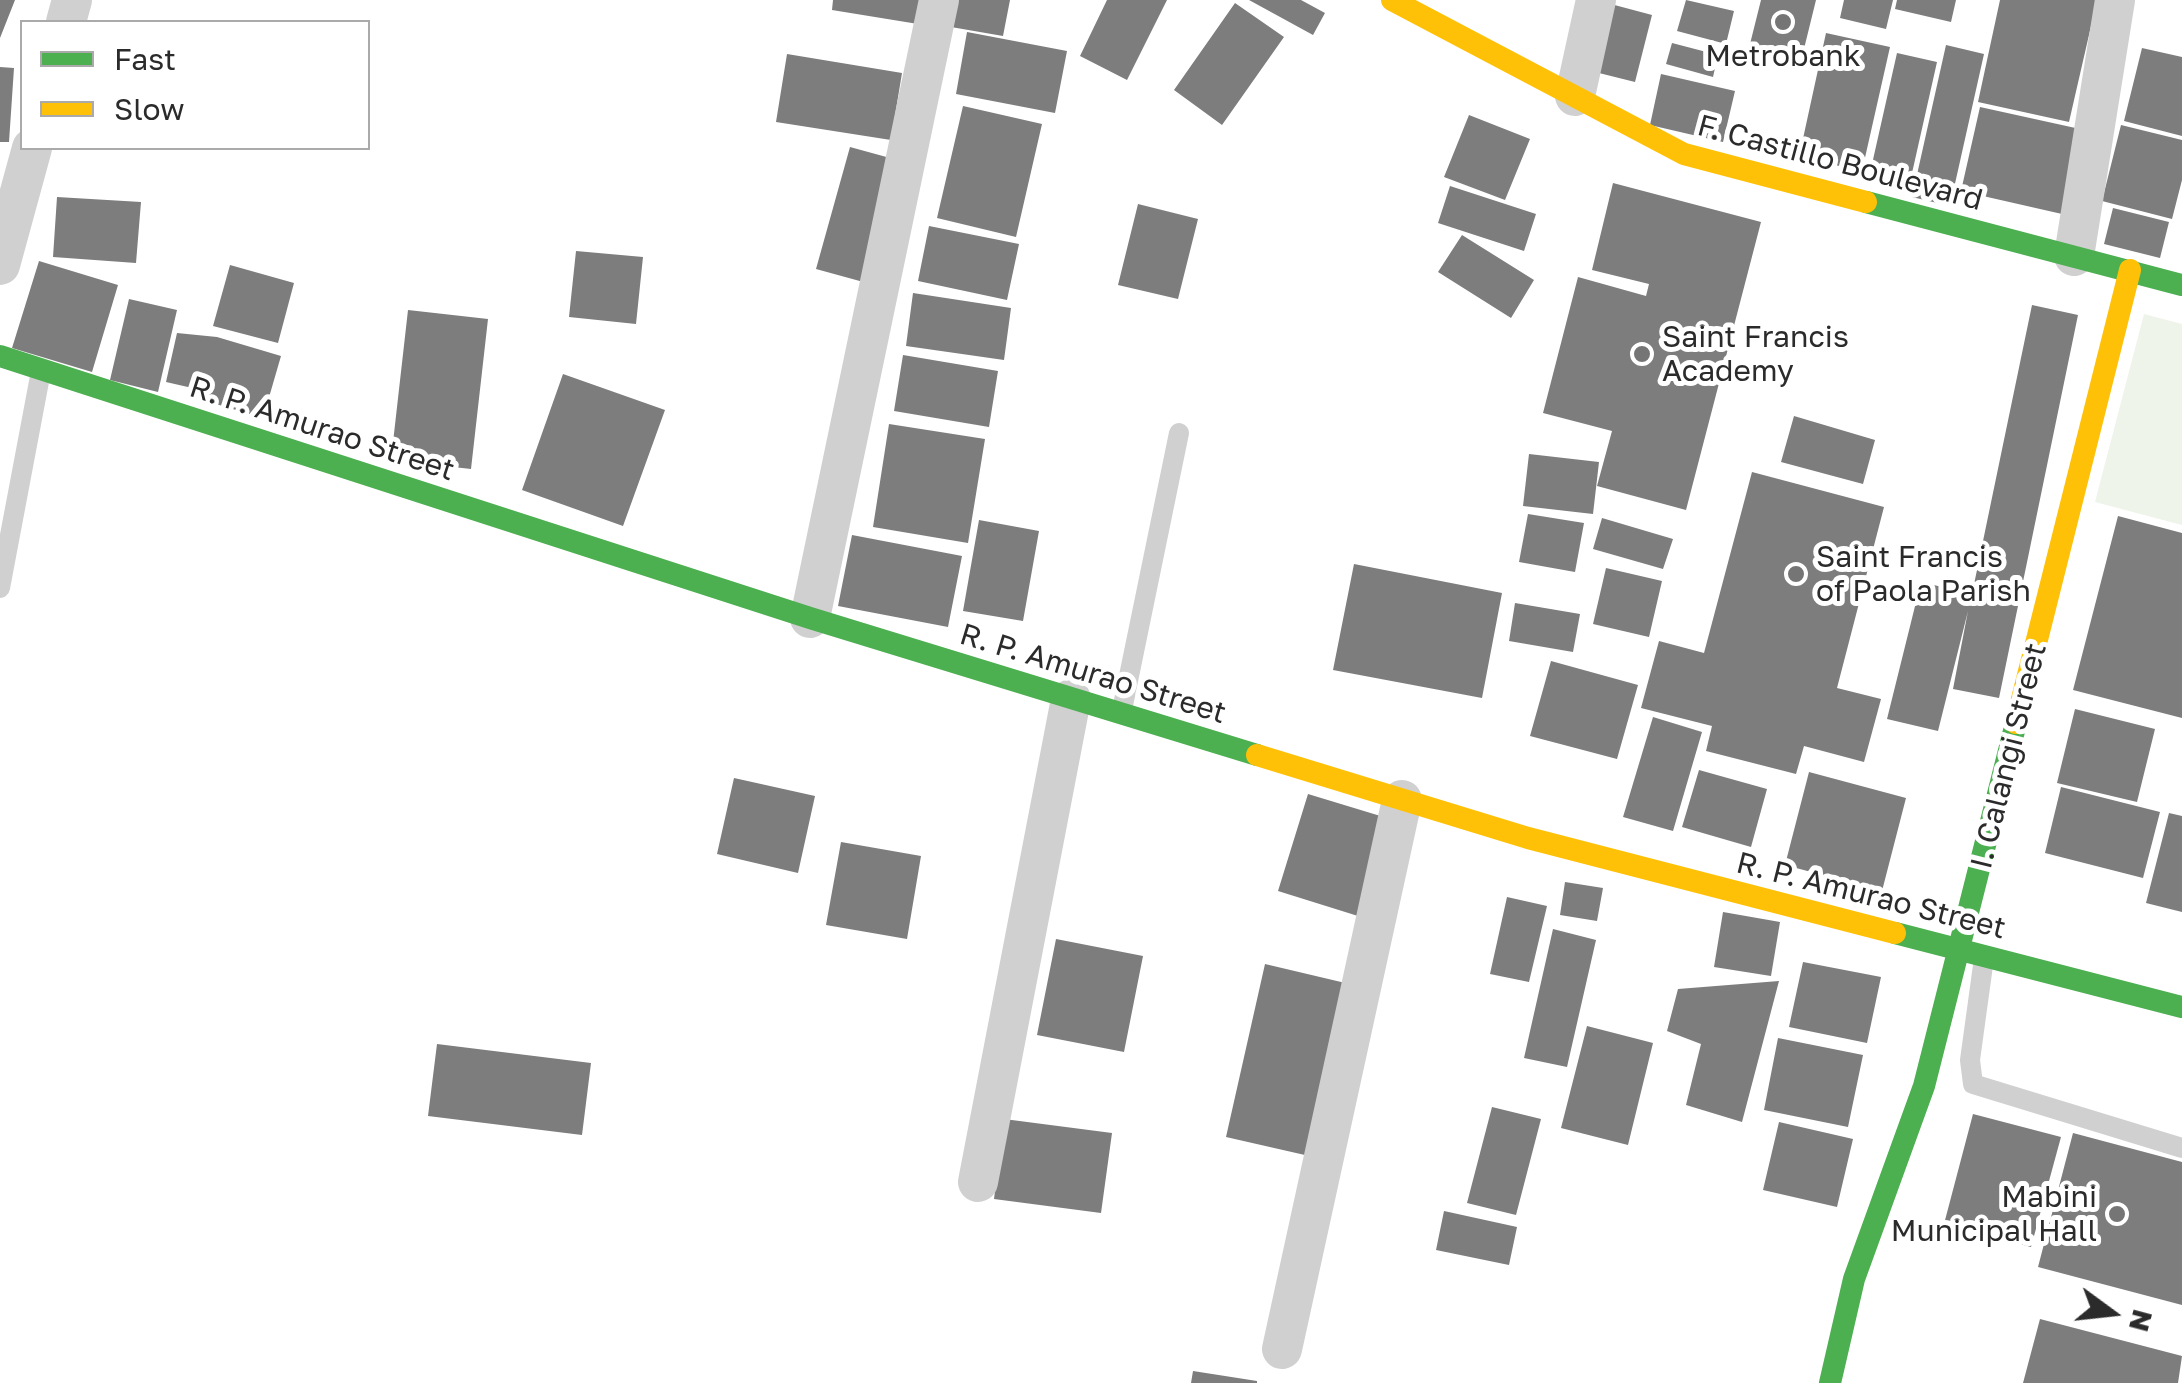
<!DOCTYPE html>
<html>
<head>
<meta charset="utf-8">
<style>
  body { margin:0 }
  #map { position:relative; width:2182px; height:1383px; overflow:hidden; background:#fff; font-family:"Golos Text",sans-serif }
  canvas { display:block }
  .legend { position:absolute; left:20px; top:20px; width:350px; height:130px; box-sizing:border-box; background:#fff; border:2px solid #aaa; margin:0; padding:12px 18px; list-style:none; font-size:30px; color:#2b2b2b }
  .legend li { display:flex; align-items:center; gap:20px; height:50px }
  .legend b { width:50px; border:2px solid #aaa }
  .north { position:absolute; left:2062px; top:1263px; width:100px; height:100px; -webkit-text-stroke:8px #fff; paint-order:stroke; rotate:105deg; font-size:28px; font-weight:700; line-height:40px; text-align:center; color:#2b2b2b }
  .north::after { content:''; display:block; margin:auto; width:35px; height:45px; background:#2b2b2b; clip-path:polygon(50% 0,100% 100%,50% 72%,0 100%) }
</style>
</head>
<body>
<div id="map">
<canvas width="2182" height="1383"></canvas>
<ul class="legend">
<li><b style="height:12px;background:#4caf50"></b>Fast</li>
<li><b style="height:12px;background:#ffc107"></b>Slow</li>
</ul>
<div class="north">N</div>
</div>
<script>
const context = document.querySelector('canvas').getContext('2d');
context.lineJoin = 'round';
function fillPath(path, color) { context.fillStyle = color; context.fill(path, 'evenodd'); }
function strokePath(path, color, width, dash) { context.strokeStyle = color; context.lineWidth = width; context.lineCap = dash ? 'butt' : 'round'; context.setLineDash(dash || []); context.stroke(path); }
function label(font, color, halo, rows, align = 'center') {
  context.font = font + ' "Golos Text",sans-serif'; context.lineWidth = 10; context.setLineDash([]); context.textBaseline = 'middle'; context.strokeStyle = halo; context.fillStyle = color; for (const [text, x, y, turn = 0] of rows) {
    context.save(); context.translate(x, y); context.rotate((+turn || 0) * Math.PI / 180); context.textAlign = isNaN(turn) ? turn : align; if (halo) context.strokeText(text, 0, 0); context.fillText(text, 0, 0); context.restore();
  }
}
fillPath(new Path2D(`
  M2144,314l38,10v201l-87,-23z`), '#eef4e9');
fillPath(new Path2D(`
  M0,0h15l-15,38z
  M833,0h89l-4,24 -86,-14z
  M956,0h54l-7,36 -52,-9z
  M1107,0h60l-40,80 -47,-24z
  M1249,0h52l24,13 -12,22z
  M1686,0l48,11 -8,33 -49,-13z
  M1761,0h55l-14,57 -52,-13z
  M1844,0h49l-7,29 -46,-11z
  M1897,0h59l-5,22 -56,-13z
  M2000,0h97l-28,122 -91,-20z
  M1235,3l49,34 -62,88 -48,-35z
  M1607,3l45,12 -17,67 -44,-11z
  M967,32l100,19 -12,62 -99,-19z
  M1826,33l64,14 -28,124 -63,-14z
  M1672,43l46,12 -5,22 -47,-13z
  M1946,45l38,9 -34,152 -38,-9z
  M2142,48l40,9v79l-58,-15z
  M1897,53l40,9 -27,120 -40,-9z
  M787,54l115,19 -11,67 -115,-18z
  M0,67l14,1 -5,74h-9z
  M1661,74l74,17 -12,51 -73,-17z
  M963,106l79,18 -26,113 -79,-19z
  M1980,107l100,22 -18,85 -101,-23z
  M1469,115l61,24 -25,61 -61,-23z
  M2121,125l61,15v40l-10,39 -70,-18z
  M850,147l51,14 -34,122 -51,-14z
  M1613,183l148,39 -75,288 -89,-24 15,-55 -69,-18 35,-136 68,19 3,-12 -57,-14z
  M1450,186l86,28 -12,37 -86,-28z
  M57,197l84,5 -5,61 -83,-6z
  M1138,204l60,15 -20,80 -60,-14z
  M2113,208l56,14 -9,36 -56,-14z
  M929,226l90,18 -12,56 -89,-19z
  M1462,235l72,45 -23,38 -73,-46z
  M576,251l67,6 -7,67 -67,-7z
  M39,261l79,24 -26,87 -80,-24z
  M230,265l64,18 -16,60 -65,-17z
  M913,293l98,15 -7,52 -98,-14z
  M129,299l48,11 -19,82 -48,-12z
  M2032,305l46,10 -79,383 -46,-9 15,-78 -30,120 -51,-12 34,-137 51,12z
  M408,310l80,9 -17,150 -80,-9z
  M177,333l40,4 64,19 -18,62 -64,-19 2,-9 -35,-8z
  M903,355l95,16 -9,56 -95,-16z
  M563,374l102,36 -42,116 -101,-36z
  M1794,416l81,24 -12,44 -82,-22z
  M889,424l96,15 -17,104 -95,-16z
  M1529,454l70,8 -6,52 -70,-8z
  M1752,472l132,35 -47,181 44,11 -17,63 -60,-16 -8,28 -90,-23 6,-25 -71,-18 18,-67 45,12z
  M1528,514l56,9 -9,49 -56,-10z
  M2118,516l64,17v185l-109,-28z
  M1602,518l71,21 -10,30 -70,-20z
  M979,520l60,11 -16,90 -60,-10z
  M852,535l110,21 -14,71 -110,-21z
  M1354,564l148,29 -20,105 -149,-28z
  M1606,568l56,13 -13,56 -56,-13z
  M1515,603l65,11 -7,38 -64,-11z
  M1551,661l87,24 -21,74 -87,-23z
  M2075,709l80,20 -18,73 -80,-19z
  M1653,717l49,15 -29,99 -50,-14z
  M1699,770l68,19 -16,58 -69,-20z
  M1809,772l97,26 -24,93 -97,-26z
  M734,778l81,18 -17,77 -81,-19z
  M2061,787l99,25 -17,66 -98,-25z
  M1308,794l79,24 -29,98 -80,-25z
  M2169,813l13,3v96l-36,-9z
  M841,842l80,14 -14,83 -81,-14z
  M1565,882l38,6 -6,33 -37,-6z
  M1507,897l40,9 -18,76 -39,-8z
  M1723,912l57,10 -9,54 -57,-9z
  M1553,929l43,11 -29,127 -43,-9z
  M1056,939l87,17 -19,96 -87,-17z
  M1803,962l78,15 -14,66 -78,-16z
  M1265,964l93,22 -40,172 -92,-21z
  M1779,981l-37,141 -56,-17 15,-61 -34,-13 11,-42z
  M1587,1026l66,17 -25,102 -67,-17z
  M1778,1038l85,17 -15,72 -84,-17z
  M437,1044l154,19 -9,72 -154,-19z
  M1492,1107l49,12 -25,96 -49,-12z
  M1973,1114l88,23 -30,110 -87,-23z
  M1004,1119l108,14 -11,80 -107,-14z
  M1779,1122l74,17 -16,68 -74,-17z
  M2073,1133l109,29v143l-144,-38z
  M1444,1211l73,16 -8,38 -73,-15z
  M2040,1319l142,37 -4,27h-155z
  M1193,1371l64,10v2h-66z`), '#7d7d7d');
strokePath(new Path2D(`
  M0,588l41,-217
  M1122,710l57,-277
  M1984,958l-14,102 3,24 209,64`), '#d0d0d0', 20);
strokePath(new Path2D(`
  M66,22l6,-22
  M1575,96l21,-96
  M2074,256l41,-256
  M0,265l32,-117
  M810,618l129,-618
  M978,1182l93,-483
  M1282,1349l120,-549`), '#d0d0d0', 40);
strokePath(new Path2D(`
  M1866,202l316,83
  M0,356l810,262 447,137
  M1895,933l287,74
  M1830,1383l24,-104 70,-193 92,-363`), '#4caf50', 22);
strokePath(new Path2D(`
  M1392,0l292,154 182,48
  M2016,723l114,-453
  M1257,755l271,83 367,95`), '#ffc107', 22);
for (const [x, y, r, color] of [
  [1783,22,10,"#757575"],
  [1642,354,10,"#757575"],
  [1796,574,10,"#757575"],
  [2117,1214,10,"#757575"]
]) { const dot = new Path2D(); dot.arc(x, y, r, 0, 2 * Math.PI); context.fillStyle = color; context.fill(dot); strokePath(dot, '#fff', 4); }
label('30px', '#2b2b2b', '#fff', [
  ["Metrobank",1783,56,"center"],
  ["Saint Francis",1662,337],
  ["Academy",1662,371],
  ["Saint Francis",1816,557],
  ["of Paola Parish",1816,591],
  ["Mabini",2097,1197,"right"],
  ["Municipal Hall",2097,1231,"right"]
], 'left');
label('30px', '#2b2b2b', '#fff', [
  ["F. Castillo Boulevard",1840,163,15],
  ["R. P. Amurao Street",322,429,18],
  ["R. P. Amurao Street",1093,674,17],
  ["I. Calangi Street",2009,756,-76],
  ["R. P. Amurao Street",1871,896,14]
]);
</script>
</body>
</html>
